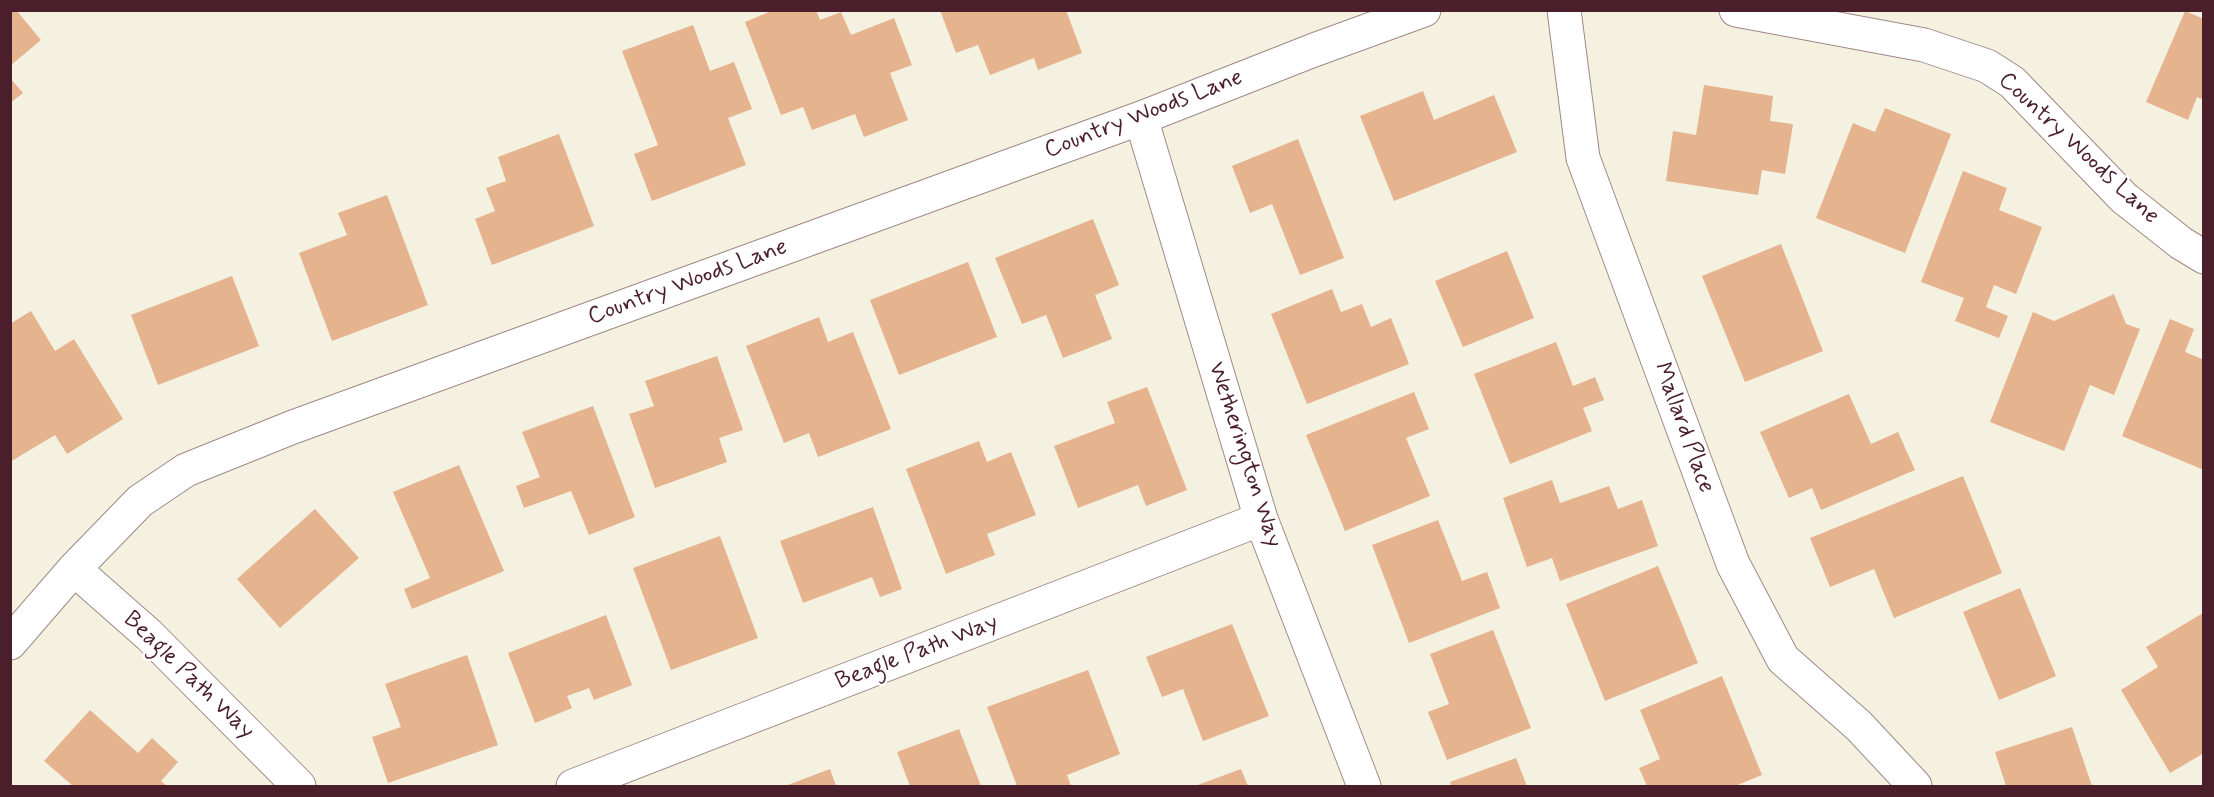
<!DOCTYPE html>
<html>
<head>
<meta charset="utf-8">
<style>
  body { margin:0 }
  #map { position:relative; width:2214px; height:797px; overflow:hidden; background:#f5f1e1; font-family:Mynerve,sans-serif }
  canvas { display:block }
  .frame { position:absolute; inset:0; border:12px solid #4a1f2b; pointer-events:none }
</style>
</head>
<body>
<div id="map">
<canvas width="2214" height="797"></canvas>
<div class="frame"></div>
</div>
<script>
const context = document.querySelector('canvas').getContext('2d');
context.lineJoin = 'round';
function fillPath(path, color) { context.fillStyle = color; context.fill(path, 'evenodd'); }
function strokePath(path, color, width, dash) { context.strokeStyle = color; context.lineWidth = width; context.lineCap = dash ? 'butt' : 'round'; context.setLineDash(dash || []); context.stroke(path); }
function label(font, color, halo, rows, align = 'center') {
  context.font = font + ' Mynerve,sans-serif'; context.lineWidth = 4.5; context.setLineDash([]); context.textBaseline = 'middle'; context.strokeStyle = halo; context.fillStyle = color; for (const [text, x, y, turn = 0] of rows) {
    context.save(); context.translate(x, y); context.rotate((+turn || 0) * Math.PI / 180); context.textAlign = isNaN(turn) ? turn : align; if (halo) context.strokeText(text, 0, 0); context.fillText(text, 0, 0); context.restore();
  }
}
fillPath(new Path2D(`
  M10,10h6l25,30 -31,26z
  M774,10h42l4,10 21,-8 10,23 43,-17 18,47 -22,8 18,47 -44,17 -9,-23 -43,16 -9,-23 -22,8 -36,-93z
  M940,10h126l16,43 -44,17 -4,-12 -44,17 -12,-30 -22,8z
  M2185,11l19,8v81l-7,-3 -9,23 -42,-18z
  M693,25l17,46 24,-9 18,47 -24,9 18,47 -94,36 -18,-47 24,-9 -36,-94z
  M10,78l13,15 -13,10z
  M1704,85l69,11 -3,25 23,3 -8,50 -23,-4 -4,25 -92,-14 7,-50 23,4z
  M1423,91l11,29 60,-25 23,57 -123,49 -34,-85z
  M1885,108l66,26 -46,119 -89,-35 37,-95 22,9z
  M559,134l35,92 -102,39 -17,-46 20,-8 -9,-23 20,-7 -8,-24z
  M1298,139l46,119 -44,17 -28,-71 -22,9 -18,-47z
  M1963,171l44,17 -8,22 43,17 -26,67 -22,-9 -8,22 22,9 -9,22 -44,-17 9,-23 -43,-16z
  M387,195l41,110 -96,36 -33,-88 48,-18 -9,-22z
  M1093,219l26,66 -24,10 17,44 -49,19 -17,-43 -24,9 -27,-66z
  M1781,244l42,107 -78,31 -43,-106z
  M1507,251l27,67 -71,29 -28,-66z
  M968,262l29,75 -98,38 -29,-75z
  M232,276l27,70 -101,39 -27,-70z
  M1332,289l9,23 21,-8 9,23 20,-9 18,46 -102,40 -36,-90z
  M2114,294l12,30 14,5 -26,66 -24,-10 -26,66 -74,-29 43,-110 21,9z
  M31,311l24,40 19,-12 49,80 -56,35 -12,-19 -45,27v-138z
  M819,317l9,25 25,-10 38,97 -73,28 -9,-24 -25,10 -38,-97z
  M2170,319l24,10 -9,23 19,8v110l-82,-34z
  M1556,342l17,44 22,-9 9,23 -21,8 9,23 -82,33 -36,-90z
  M717,356l26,74 -24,8 8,24 -72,26 -26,-74 25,-8 -9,-25z
  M1147,387l40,103 -41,16 -8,-21 -60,23 -24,-62 61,-23 -8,-21z
  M1414,392l15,37 -23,9 24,58 -85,35 -39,-96z
  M1849,394l22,50 27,-12 17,38 -94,40 -9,-22 -23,10 -29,-66z
  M593,406l42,111 -46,18 -18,-44 -47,17 -8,-22 24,-9 -18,-45z
  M979,441l8,21 24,-10 25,63 -49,19 8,21 -49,19 -40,-105z
  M459,465l45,106 -92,38 -8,-20 26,-11 -37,-86z
  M1963,476l39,97 -108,45 -20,-49 -44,18 -20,-49z
  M1552,480l8,23 49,-17 9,23 24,-9 16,46 -98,35 -8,-23 -25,9 -24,-69z
  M873,507l29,82 -22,8 -8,-20 -69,26 -23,-62z
  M315,509l44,49 -79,70 -43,-49z
  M1438,520l24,61 25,-9 13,36 -91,35 -37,-98z
  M720,536l38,102 -87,32 -38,-102z
  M1658,566l40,97 -93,38 -39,-97z
  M2020,588l36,88 -57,24 -36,-88z
  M2203,613l1,140 -34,20 -49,-83 37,-23 -12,-20z
  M606,615l26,70 -38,15 -5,-12 -22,8 5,12 -37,15 -27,-70z
  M1232,624l37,92 -66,25 -20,-52 -21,8 -16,-40z
  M1493,630l38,98 -84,32 -19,-48 21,-8 -19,-50z
  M467,655l31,90 -110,38 -16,-46 29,-10 -16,-43z
  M1088,670l32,84 -53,21 4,11h-54l-30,-79z
  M1722,676l40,99 -27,11h-88l-8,-18 21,-9 -20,-49z
  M90,710l48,43 14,-15 26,24 -17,19 6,5h-94l-29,-25z
  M2072,727l20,59h-86l-11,-34z
  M959,729l22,57h-71l-13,-34z
  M1516,758l11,28h-76l-1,-4z
  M830,769l6,17h-51z
  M1241,769l7,17h-53z`), '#e5b38d');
const street = new Path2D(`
  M1564,10l19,148 150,406 50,95 76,67 56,60
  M1736,10l188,35 63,21 25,16 112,116 57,45 23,14
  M1141,118l120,401 103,267
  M74,569l75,66 150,151
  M10,643l64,-74 66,-68 46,-31 107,-43 848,-309 173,-68 110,-40
  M573,786l688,-267`);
strokePath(street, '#a08886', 35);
strokePath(street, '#fff', 33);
label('24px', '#4a1f2b', '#fff', [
  ["Country Woods Lane",1144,115,-21],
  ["Country Woods Lane",2078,149,43],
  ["Country Woods Lane",688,283,-20],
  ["Mallard Place",1683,428,70],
  ["Wetherington Way",1244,455,72],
  ["Beagle Path Way",917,653,-21],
  ["Beagle Path Way",188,676,44]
]);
</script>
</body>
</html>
